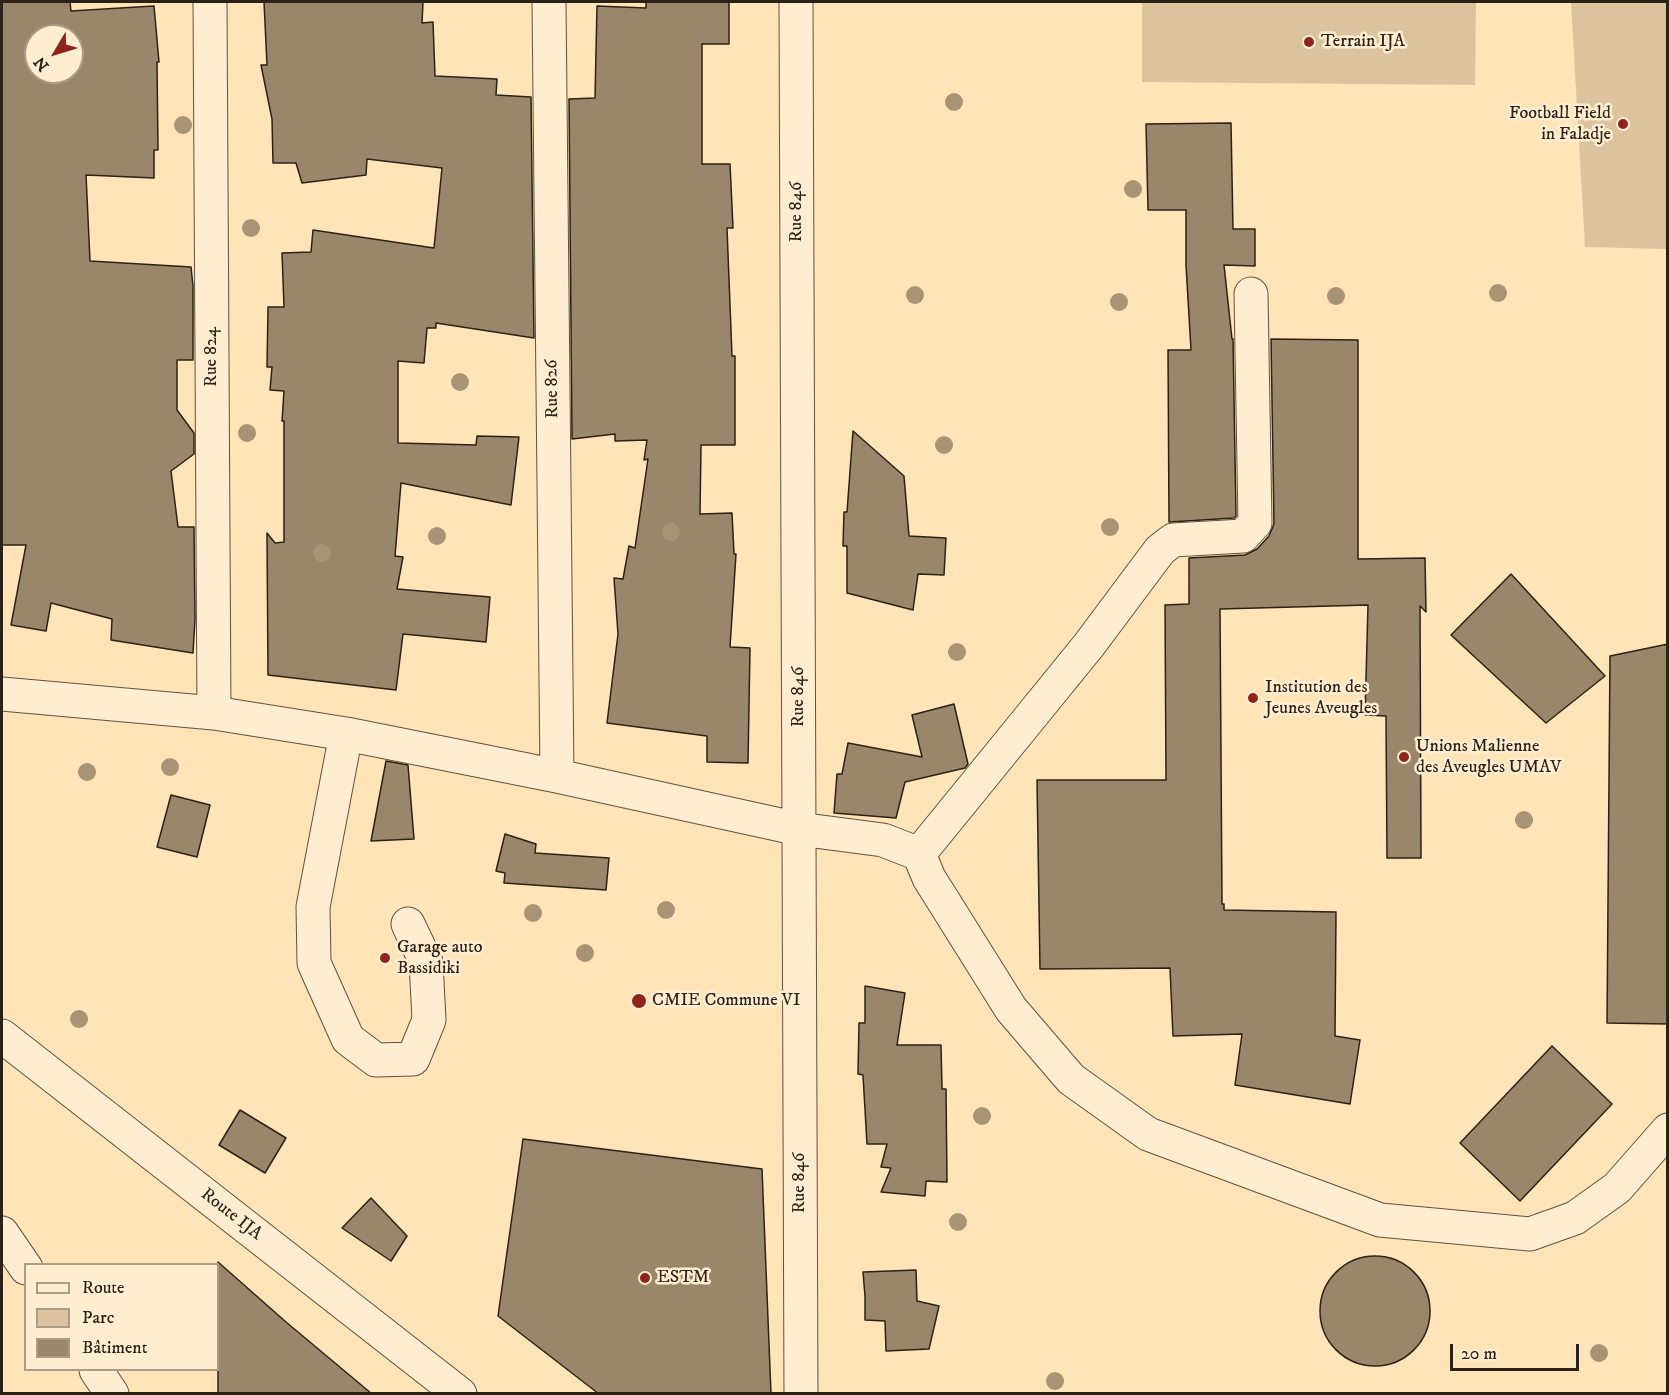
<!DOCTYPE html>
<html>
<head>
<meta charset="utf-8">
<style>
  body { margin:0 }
  #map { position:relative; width:1669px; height:1395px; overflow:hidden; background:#ffe4b8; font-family:"IM FELL DW Pica",serif }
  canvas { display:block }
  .frame { position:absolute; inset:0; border:3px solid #2c2117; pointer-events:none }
  .legend { position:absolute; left:24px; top:1263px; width:195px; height:108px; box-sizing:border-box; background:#ffedd1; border:2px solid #ab9b87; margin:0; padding:8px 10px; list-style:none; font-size:18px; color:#2c2117 }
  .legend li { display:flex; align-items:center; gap:12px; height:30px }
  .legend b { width:30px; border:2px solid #ab9b87 }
  .north { position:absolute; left:24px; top:24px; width:60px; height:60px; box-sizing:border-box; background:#ffedd1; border:2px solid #ab9b87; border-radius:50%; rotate:232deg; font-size:16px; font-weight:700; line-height:24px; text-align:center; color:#2c2117 }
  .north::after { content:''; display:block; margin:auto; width:21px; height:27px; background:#8f2418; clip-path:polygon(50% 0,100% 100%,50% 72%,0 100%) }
  .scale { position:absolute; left:1450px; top:1344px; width:129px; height:27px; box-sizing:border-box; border:3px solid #2c2117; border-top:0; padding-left:8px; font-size:18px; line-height:21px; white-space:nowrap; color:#2c2117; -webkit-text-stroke:4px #ffedd1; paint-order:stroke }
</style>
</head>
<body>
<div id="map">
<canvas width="1669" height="1395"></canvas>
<div class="frame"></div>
<ul class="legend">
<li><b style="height:8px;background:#ffedd1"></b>Route</li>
<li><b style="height:16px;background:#dbc39d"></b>Parc</li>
<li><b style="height:16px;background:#9a866b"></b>Bâtiment</li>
</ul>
<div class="north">N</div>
<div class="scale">20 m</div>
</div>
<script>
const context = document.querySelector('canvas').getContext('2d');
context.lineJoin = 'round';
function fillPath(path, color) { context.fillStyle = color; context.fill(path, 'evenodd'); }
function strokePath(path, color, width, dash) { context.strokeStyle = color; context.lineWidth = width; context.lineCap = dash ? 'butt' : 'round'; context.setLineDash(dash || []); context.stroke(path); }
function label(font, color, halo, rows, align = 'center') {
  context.font = font + ' "IM FELL DW Pica",serif'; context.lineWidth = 5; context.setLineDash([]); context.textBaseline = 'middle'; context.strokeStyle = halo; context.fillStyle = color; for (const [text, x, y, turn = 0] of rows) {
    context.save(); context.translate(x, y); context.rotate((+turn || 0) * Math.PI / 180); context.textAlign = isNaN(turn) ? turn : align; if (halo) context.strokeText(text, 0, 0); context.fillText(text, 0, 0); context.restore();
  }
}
fillPath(new Path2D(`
  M1142,2h334l-1,83 -333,-3z
  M1571,2h96v247l-82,-2z`), '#dbc39d');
const building = new Path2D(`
  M2,2h68l1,9 83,-5 5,56h-2l1,88h-4v28l-68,-3 4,86 101,6 2,19v74h-16v50l17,23v21l-23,17 7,56h16l1,92 -2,34 -82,-13 1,-21 -61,-16 -5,28 -35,-6 15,-80h-24zM36,36h36v36h-36z
  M264,2h159l-1,21 11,-1 2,54 62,3 -1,16 35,2 3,241 -98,-15v5h-9l-3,35 -26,-2v82l78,2 1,-9 42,1 -8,68 -110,-22 -6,73 8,1 -6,32 93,8 -4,45 -83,-8 -7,56 -128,-15 -1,-142 8,10 9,-1v-121h-2l2,-30 -14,-1 2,-23h-5l1,-60h16l-2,-54 29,-1 2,-22 121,18 8,-80 -75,-9 -1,16 -64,8 -6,-20h-23l-1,-44 -11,-54h6z
  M646,2h83v42h-27v120h28l3,64h-6l5,128h3v89h-34l-1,69 32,-1 2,41h2l-6,93 20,1 -2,115 -41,-1v-26l-100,-13 11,-89 -4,-56 9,1 6,-33 6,2 13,-89 -4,1 3,-20 -32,1v-7l-43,5 -3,-340 26,-1 2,-92 49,2z
  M1231,123l2,106h22v37l-31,-1 8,74h1l3,177 -2,2 -65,4 -1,-172h23l-5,-85v-55h-38l-2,-86z
  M1271,339l87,1v219l67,-1 1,54 -6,-6 1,252h-34l-1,-142 -21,-1 3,-110 -148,4 2,295h2v6l112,2 -1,124 25,4 -10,64 -115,-19 7,-51 -69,2 -3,-68 -130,1 -3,-189h129l-1,-175 24,-1v-46l56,-3 12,-6 12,-13 5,-12z
  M853,431l51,45 5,60 37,2 -2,37 -26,-1 -5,36 -66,-17v-47h-4l1,-34h3z
  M1511,574l94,102 -59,47 -95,-88z
  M1668,644v380l-61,-1 3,-367z
  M954,704l14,60 -3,4 -60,14 -9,36 -62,-5 3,-39h5l6,-31 74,14 -10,-42z
  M386,761l22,4 6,74 -43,2z
  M171,795l39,10 -13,52 -40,-10z
  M505,834l31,10 -1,9 74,5 -3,32 -102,-7 1,-10 -9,-2z
  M865,986l40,7 -8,52h44l1,44h4l1,93 -21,-1 -1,15 -44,-4 10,-24 -10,-1 6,-23h-20l-4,-69 -5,-1 1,-51h6z
  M1552,1046l60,58 -92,97 -60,-58z
  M240,1110l46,28 -21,35 -46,-28z
  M523,1139l239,30 9,225h-172l-101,-78z
  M371,1198l36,38 -16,25 -49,-33z
  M1320 1311a55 55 0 1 1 110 0a55 55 0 1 1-110 0Z
  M218,1262l68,60 86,72h-154z
  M916,1270l1,31 22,5 -10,43 -43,2 -1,-30 -20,-1v-24l-2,-24z`);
fillPath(building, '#9a866b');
strokePath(building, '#2c2117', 1.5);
const minor = new Path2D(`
  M210,2l4,711
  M549,2l8,774
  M796,2l5,1392
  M2,694l212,19 132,21 211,42 242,53 84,11 36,14 10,24 82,131 60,70 77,55 232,86 150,14 45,-16 42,-30 51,-58
  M346,734l-33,173 1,56 34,76 28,21 37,-1 16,-39 -3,-58 -18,-38
  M919,854l170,-209 71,-95 13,-10 70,-4 12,-13 -4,-229
  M2,1036l458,358
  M2,1233l24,35
  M96,1370l16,24`);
strokePath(minor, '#61523f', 35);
strokePath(minor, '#ffedd1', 33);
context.fillStyle = '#a89475';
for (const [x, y] of [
  [954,102],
  [183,125],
  [1133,189],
  [251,228],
  [1498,293],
  [915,295],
  [1336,296],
  [1119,302],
  [460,382],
  [247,433],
  [944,445],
  [1110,527],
  [671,532],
  [437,536],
  [322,553],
  [957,652],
  [170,767],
  [87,772],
  [1524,820],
  [666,910],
  [533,913],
  [585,953],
  [79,1019],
  [982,1116],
  [958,1222],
  [1599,1353],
  [1055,1381]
]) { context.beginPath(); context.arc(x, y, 9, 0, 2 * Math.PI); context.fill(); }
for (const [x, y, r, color] of [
  [1309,42,6,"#8f2418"],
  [1623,124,6,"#8f2418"],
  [1253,698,6,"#8f2418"],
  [1404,757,6,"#8f2418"],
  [385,958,6,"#8f2418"],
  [639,1001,8,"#8f2418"],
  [645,1278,6,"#8f2418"]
]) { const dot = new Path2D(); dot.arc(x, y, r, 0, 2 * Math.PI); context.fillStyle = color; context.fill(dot); strokePath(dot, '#ffedd1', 2); }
label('18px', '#2c2117', '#ffedd1', [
  ["Terrain IJA",1321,42],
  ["Football Field",1611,114,"right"],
  ["in Faladje",1611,135,"right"],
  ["Institution des",1265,688],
  ["Jeunes Aveugles",1265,709],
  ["Unions Malienne",1416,747],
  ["des Aveugles UMAV",1416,768],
  ["Garage auto",397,948],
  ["Bassidiki",397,969],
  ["CMIE Commune VI",652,1001],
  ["ESTM",657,1278]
], 'left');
label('18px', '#2c2117', '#ffedd1', [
  ["Rue 846",797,212,-90],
  ["Rue 824",212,357,-90],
  ["Rue 826",553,389,-91],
  ["Rue 846",799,697,-90],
  ["Rue 846",800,1183,-90],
  ["Route IJA",231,1215,38]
]);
</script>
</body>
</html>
